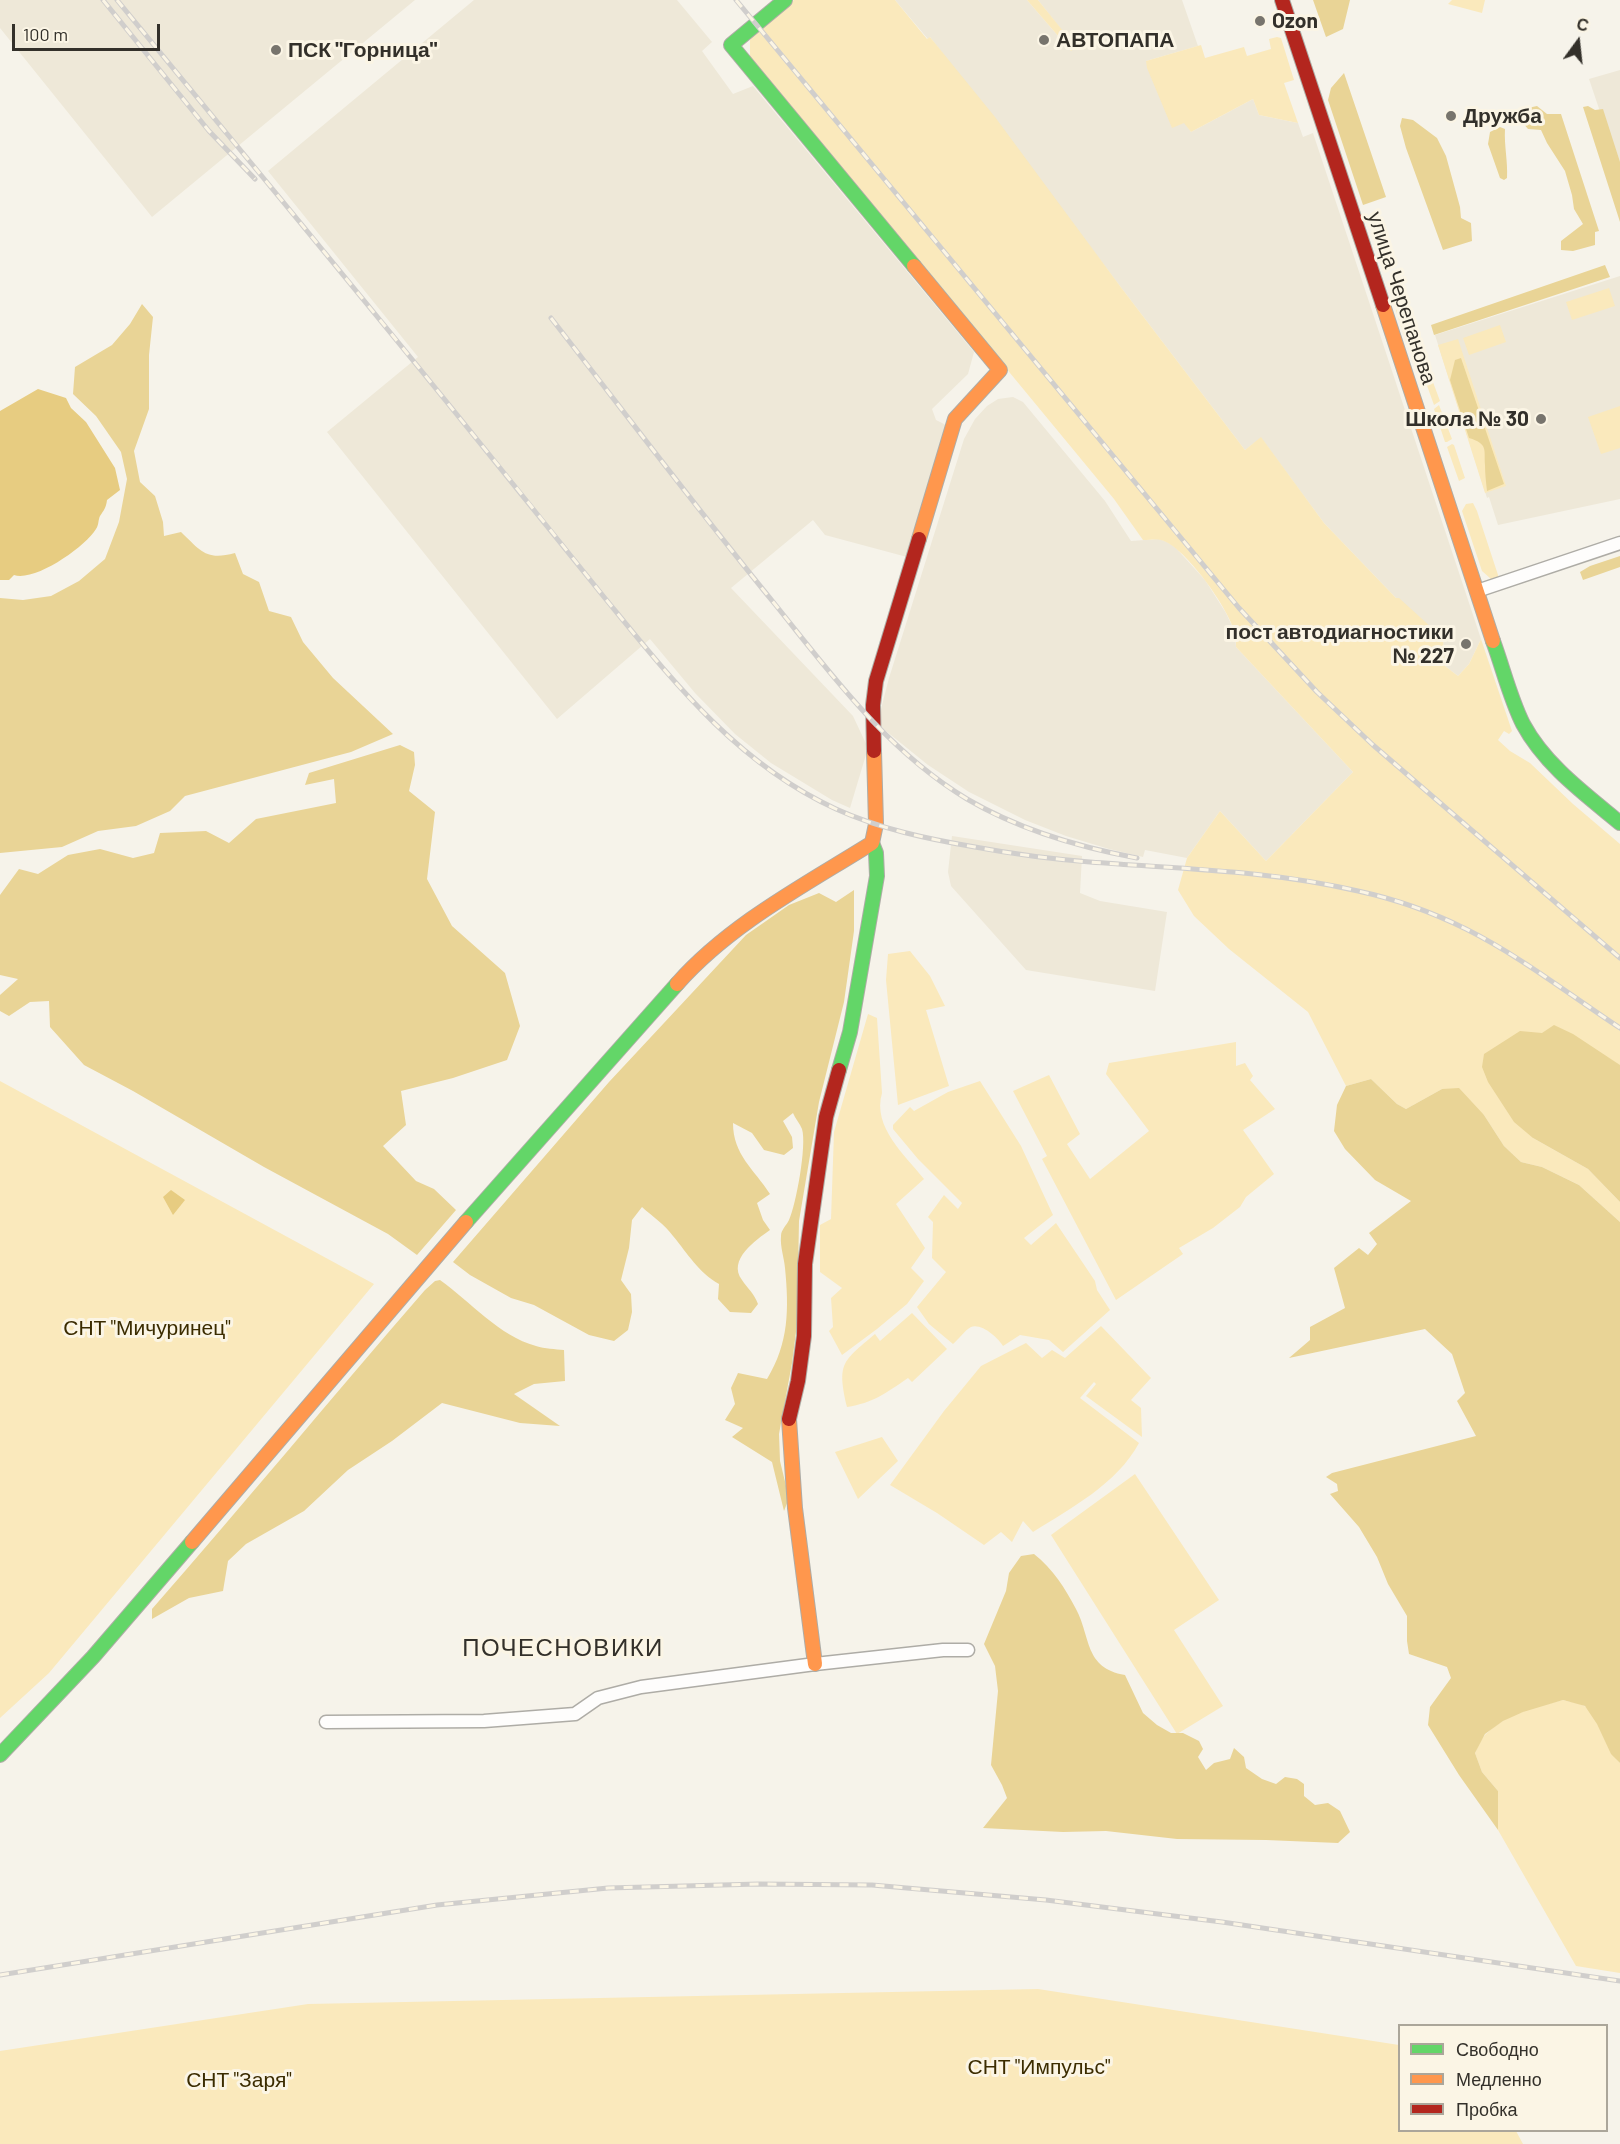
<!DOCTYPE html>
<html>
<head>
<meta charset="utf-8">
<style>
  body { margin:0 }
  #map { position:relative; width:1620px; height:2144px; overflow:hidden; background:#f6f3ea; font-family:Barlow,sans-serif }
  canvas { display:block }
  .legend { position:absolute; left:1398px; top:2024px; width:210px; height:108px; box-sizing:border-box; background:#fbf5e5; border:2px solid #aba69a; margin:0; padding:8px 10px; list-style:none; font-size:18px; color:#33302a }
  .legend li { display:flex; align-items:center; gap:12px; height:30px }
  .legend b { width:30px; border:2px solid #aba69a }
  .north { position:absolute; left:1548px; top:12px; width:60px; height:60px; -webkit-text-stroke:4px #fbf5e5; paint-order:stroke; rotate:15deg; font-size:16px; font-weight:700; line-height:24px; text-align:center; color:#33302a }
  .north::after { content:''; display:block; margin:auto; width:21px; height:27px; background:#33302a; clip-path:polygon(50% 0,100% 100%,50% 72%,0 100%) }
  .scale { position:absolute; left:12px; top:24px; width:148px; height:27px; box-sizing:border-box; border:3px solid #33302a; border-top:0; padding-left:8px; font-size:18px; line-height:21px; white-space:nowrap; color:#33302a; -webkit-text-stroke:4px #fbf5e5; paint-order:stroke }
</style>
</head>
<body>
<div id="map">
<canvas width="1620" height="2144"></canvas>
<ul class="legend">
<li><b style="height:8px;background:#63d668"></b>Свободно</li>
<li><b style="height:8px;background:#ff974d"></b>Медленно</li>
<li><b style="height:8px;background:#b3261e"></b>Пробка</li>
</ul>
<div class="north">С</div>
<div class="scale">100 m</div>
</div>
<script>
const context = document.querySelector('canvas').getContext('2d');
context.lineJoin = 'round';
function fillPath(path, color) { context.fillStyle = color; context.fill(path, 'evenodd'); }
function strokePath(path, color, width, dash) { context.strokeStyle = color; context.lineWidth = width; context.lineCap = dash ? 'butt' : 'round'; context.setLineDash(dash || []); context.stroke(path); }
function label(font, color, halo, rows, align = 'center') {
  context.font = font + ' Barlow,sans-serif'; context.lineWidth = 6; context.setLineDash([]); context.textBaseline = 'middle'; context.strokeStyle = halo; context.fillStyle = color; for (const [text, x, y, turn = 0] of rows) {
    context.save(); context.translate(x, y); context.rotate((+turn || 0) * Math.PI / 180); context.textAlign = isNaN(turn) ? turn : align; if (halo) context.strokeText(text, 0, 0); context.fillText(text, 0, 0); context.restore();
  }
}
fillPath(new Path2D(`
  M0,0h415l-263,217 -152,-189z
  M474,0h203l35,42 -10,9 31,43 20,-8 221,266 -6,22 -36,35 4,11 10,5 -39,132 -82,-22 -12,-15 -82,68 122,128 15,32 -18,60 -18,-8 -61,-37 -36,-29 -40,-41 -45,-54 -93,80 -230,-287 91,-75 -150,-186z
  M895,0h132l44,51 4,-4 -37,-47h144l16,46 -52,15 45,71 62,-33 6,16 39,8 5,14 10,-4 168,506 -12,25 -11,12 -13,-10 -2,-28 -47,-40 -72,-75 -63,-85 -16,12 -315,-413 -2,2z
  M1620,70v101l-31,-92z
  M1620,276v223l-122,26 -9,-28 -2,1 -52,-163z
  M1013,397l10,5 82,99 26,40 28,-2 8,3 8,5 30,33 21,33 9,19 1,15 117,125 -87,89 -46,-50 -33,47 -42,-8 -2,7 -34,-8 -43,-13 -41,-16 -56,-28 -41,-27 -47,-38v-18l8,-31 75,-239 11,-20 12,-13 11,-7z
  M952,836l130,20 -2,37 20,8 67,11 -12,79 -129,-21 -75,-84 -3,-14z`), '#eee8d8');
fillPath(new Path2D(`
  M794,0h101l32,39 3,-2 65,80 125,169 125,164 16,-13 63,86 72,75h3l44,40 2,28 13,10 11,-12 12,-25 31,92 -3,3 -5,-3 -6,9 12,11 20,12 43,41 47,40v270l-1,-49 -12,-8 -74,81 55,31 32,33v20l-41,-37 -37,-18 -21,-5 -17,-16 -20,-31 -42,-26 -36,20 -9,-5 -26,-25 -25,7 -38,-74 -79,-63 -35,-33 -16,-26 9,-32 33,-47 46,50 87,-89 -117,-125c0,-4 0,-9 -1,-13 -5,-24 -47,-82 -69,-92 -7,-4 -14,-2 -23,-2l-29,-41 -364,-441v-18l6,-8z
  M1027,0h11l38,47 -5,4z
  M1452,0h33l-3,13 -34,-9z
  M1277,37l4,1 13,42 -10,3 14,40 -39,-8 -6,-16 -62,33 -7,-9 -12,5 -25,-60 -1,-7 55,-16 4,13 39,-11 3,9 24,-7 -2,-10z
  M1609,288l6,18 -43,14 -6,-18z
  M1406,302l14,41 -8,2 -6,-3 -10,-31 3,-7z
  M1500,325l6,17 -37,13 -6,-17z
  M1458,339l48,147 -21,7 -47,-148z
  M1427,366l13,35 -6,4 -13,-36z
  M1439,405l13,34 -5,3h-2l-11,-33z
  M1620,406v42l-19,6 -13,-37z
  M1452,444l2,1 11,33 -6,3 -12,-34z
  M1473,503l4,8 22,67 -8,1 -9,-8 -20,-60 4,-7z
  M910,951l20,25 15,30 -19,4 23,76 -51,19 -12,-125 2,-26z
  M868,1014l9,4 5,75c-10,34 23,62 42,86l-28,25 29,44 -14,20 13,13 -17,23 -30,25 -35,26 -13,-24 4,-4 -2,-29 11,-10 -22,-16v-47l11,-6 3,-87z
  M1236,1042v24l9,-3 8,13 -3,4 25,29 -32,21 31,44 -28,23 -6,10 -27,21 -34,20 4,6 -67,46 -74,-141 5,-3 -34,-65 36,-16 31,59 -13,10 23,35 59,-48 -43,-57 3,-11z
  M0,1081l374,203 -325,389 -49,45z
  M980,1081l41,65 32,69 -29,23 7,7 25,-22 39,58 2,9 13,20 -47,42 -14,-12 -29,-5 -17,11c-5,-8 -21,-23 -32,-19 -6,3 -13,13 -18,17l-24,-20 -12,-17 29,-35 -14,-14 1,-36 -5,-5 16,-22 14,14 4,-6 -44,-44 -25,-30v-4l17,-18 4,4 34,-19z
  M912,1313l35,36 -35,33 -4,-4c-22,15 -35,25 -61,29 -10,-44 -5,-45 28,-73l5,7z
  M1101,1326l50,52 -20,22 10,8 1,29 -56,-41 10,-12 -2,-2 -14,16 59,45c-22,41 -68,65 -106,89l-10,-11 -11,21 -11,-10 -17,13 -47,-32 -47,-28 54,-74 37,-45 45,-23 16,15 10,-8 13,8z
  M882,1437l16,24 -40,38 -23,-47z
  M1135,1474l84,126 -45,30 49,76 -46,28 -126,-199z
  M1563,1700c7,2 18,3 23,7 14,12 18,40 34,56v210l-44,-7 -78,-136v-39l-16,-19 -7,-19c3,-6 6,-15 12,-20 20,-20 50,-26 76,-33z
  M1038,1989l361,56 1,85 116,1 7,13h-1523v-93l308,-47z`), '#fae9bc');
fillPath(new Path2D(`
  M1313,0h37l-7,29 -17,8z
  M1344,73l42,124 -23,8 -35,-105 3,-12z
  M1537,106l10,8h14l38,117 -4,1v13l-22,6 -12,-1v-9l22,-17 -9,-15 -2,-14 -7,-24 -18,-28 -6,-13 -13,-1 -11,-13 2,-6z
  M1588,106l7,4 8,-1 17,53v60l-37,-115z
  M1402,118l11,2 24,18 9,18 14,51 1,11 10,5 1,18 -29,9 -37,-102 -6,-22z
  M1500,127l5,2c-1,17 3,32 2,49l-3,2 -4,-2 -12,-34 2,-12z
  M1605,265l5,12 -176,58 -3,-10z
  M142,304l11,13 -4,38v54l-15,42 6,31 15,14 8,26 1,14 17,-4c20,19 25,29 54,21l8,21 16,8 10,29 22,6 12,25 30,36 60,56 -42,18 -166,44 -15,15 -34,15 -38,5 -36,16 -62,6v-255l23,2 28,-4 28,-15 26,-22 14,-37 8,-43 -6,-27 -25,-36 -23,-22 2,-27 37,-22 18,-21z
  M1461,358l43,126 -17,7c-1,-9 -2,-17 -2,-26 -1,-16 3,-21 -16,-27l-19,-58 5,-20z
  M1620,556v11l-37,13 -3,-8 10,-6z
  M400,745l14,7 1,13 -6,26 26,21 -8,67 25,47 53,47 15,53 -13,34 -54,18 -52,13 5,34 -23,21 33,35 18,8 22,21 -39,45 -29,-21 -124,-67 -131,-76 -49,-26 -34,-38 -1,-26 -19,1 -21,14 -9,-5v-16l18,-16 -18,-4v-80l19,-26 19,5 30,-19 32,-6 33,9 21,-5 6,-20 46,-2 23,12 27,-24 80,-16 -2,-24 -29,6 4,-12z
  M854,890v41l-10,71 -25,100 -20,119 -2,103 -5,39 -13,71 1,27 9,37 -5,13 -12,-49 -40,-25 11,-9 -18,-8 10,-16 -4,-16 7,-15 29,6c22,-36 22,-70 18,-111 -1,-11 -5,-21 -4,-32 0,-6 5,-10 8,-16 7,-15 18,-75 13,-91 -2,-5 -7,-11 -9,-16l-10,8 9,16 1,11 -9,7 -20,-5 -12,-17 -19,-10c0,32 21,46 37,71l-13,9 6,17 7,10c-14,10 -43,30 -28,50 6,9 12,13 16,24l-7,9 -21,-1 -12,-13 1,-15c-21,-12 -31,-30 -46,-48 -8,-11 -21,-20 -31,-29l-10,13 -3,28 -8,32 10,14 1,18 -4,18 -14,11 -25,-6 -55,-30 -23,-7 -41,-23 -17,-13 156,-180 137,-147 43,-30 30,-12 17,9z
  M1554,1025l19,9 47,31v137l-32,-33 -55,-31 -19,-16 -26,-40 -6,-15 2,-13 36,-23 22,2z
  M1371,1079l26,25 9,5 36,-20 17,-1 25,27 20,31 17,16 21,5 37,18 41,37v541l-9,-9 -14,-30 -12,-18 -22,-6 -40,12 -20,9 -18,13 -10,19 7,19 16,19v39l-39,-55 -31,-50 2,-18 21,-29 -4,-11 -38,-13 -2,-13v-25l-19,-32 -11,-27 -18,-30 -29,-33 8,-3 -1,-7 -11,-7 6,-4 144,-37 -19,-35 8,-8 -13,-39 -27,-25 -136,29 21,-18v-13l35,-19 -11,-40 25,-20 9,7 9,-11 -8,-11 42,-32 -36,-21 -30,-31 -11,-18 3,-26 9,-19z
  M440,1280c31,22 59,56 96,66 9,3 19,3 28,4l1,31 -31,3 -20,10 46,32 -40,-3 -78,-20 -50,38 -44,29 -44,41 -58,33 -18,17 -5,30 -34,7 -37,21v-10c92,-105 181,-213 273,-319l10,-9z
  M1034,1554c19,15 31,34 42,55 15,28 8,59 49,66l18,38 14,12 14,8h12l16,8 4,8 -5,8 8,13 8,-7 16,-4 4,-11 10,9 2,11 16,11 14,5 9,-7 12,2 7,5v12l11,9 13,-2 12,8 10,21 -12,11 -72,-3 -89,-1 -71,-8 -43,1 -80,-4 24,-30 -5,-13 -11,-20 7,-74 -3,-25 -11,-22 22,-53 3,-18 12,-17z`), '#e9d496');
fillPath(new Path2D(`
  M38,389l28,9 5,10 15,14 29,46 5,22 -13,10c-1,8 -3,10 -7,16 -2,4 -1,9 -4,13 -11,18 -61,53 -82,46l-5,5h-9v-169z
  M171,1190l14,10 -12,15 -10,-18z`), '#e7cc81');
const street = new Path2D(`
  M1477,591l143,-48
  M326,1722l158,-1 91,-7 23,-16 43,-11 174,-23 128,-14h25`);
const fast = new Path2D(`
  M785,0l-54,45 183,221
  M1493,641c10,27 17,57 30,83 22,41 62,70 97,99
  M839,1070l11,-38 27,-156 -1,-23 -4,-10
  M466,1222l211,-238
  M0,1755l93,-98 99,-115`);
const slow = new Path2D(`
  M914,266l86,104 -45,49 -36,120
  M1383,305l110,336
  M677,984c53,-60 128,-99 195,-141l4,-19 -2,-73
  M789,1419l6,89 20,156
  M192,1542l274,-320`);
const jam = new Path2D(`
  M1282,0l101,305
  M874,751l-1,-46 3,-24 43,-142
  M789,1419l9,-38 6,-45 1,-72 21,-147 13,-47`);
strokePath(street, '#aeaca6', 15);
strokePath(fast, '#aeaca6', 16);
strokePath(slow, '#aeaca6', 16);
strokePath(jam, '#aeaca6', 16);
strokePath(street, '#fefdfc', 12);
strokePath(fast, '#63d668', 14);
strokePath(slow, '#ff974d', 14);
strokePath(jam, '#b3261e', 14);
const rail = new Path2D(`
  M103,0l106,131 46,48
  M117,0c118,144 237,287 354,432 45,55 89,110 133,165 68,83 132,166 232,212 44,20 92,30 139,38 38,7 76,12 115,15 90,7 179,8 268,29 37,8 74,21 108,38 54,27 104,66 154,99
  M736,0l503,608 78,84 56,53 247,213
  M551,318c74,95 147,192 223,285 58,72 112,147 193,196 51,30 111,48 170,59
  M0,1975l437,-70 171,-17 151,-4 113,1 174,15 176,22 398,59`);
strokePath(rail, '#d0cecc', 5);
strokePath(rail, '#fbf5e5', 3, [9]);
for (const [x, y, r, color] of [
  [1260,21,6,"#77746d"],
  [1044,40,6,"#77746d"],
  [276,50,6,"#77746d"],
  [1451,116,6,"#77746d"],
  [1541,419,6,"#77746d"],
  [1466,644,6,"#77746d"]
]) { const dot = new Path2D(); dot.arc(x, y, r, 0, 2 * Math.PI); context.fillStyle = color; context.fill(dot); strokePath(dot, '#fbf5e5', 2); }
label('bold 21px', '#33302a', '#fbf5e5', [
  ["Ozon",1272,21],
  ["АВТОПАПА",1056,40],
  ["ПСК \"Горница\"",288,50],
  ["Дружба",1463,116],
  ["Школа № 30",1529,419,"right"],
  ["пост автодиагностики",1454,632,"right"],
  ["№ 227",1454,656,"right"]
], 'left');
label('21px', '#33302a', '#fbf5e5', [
  ["улица Черепанова",1402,298,72]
]);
label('21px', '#3b2c00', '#fbf5e5', [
  ["СНТ \"Мичуринец\"",147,1328],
  ["СНТ \"Импульс\"",1039,2067],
  ["СНТ \"Заря\"",239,2080]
]);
context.letterSpacing = '1.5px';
label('24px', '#33302a', '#fbf5e5', [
  ["ПОЧЕСНОВИКИ",563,1648]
]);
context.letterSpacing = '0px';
</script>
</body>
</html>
